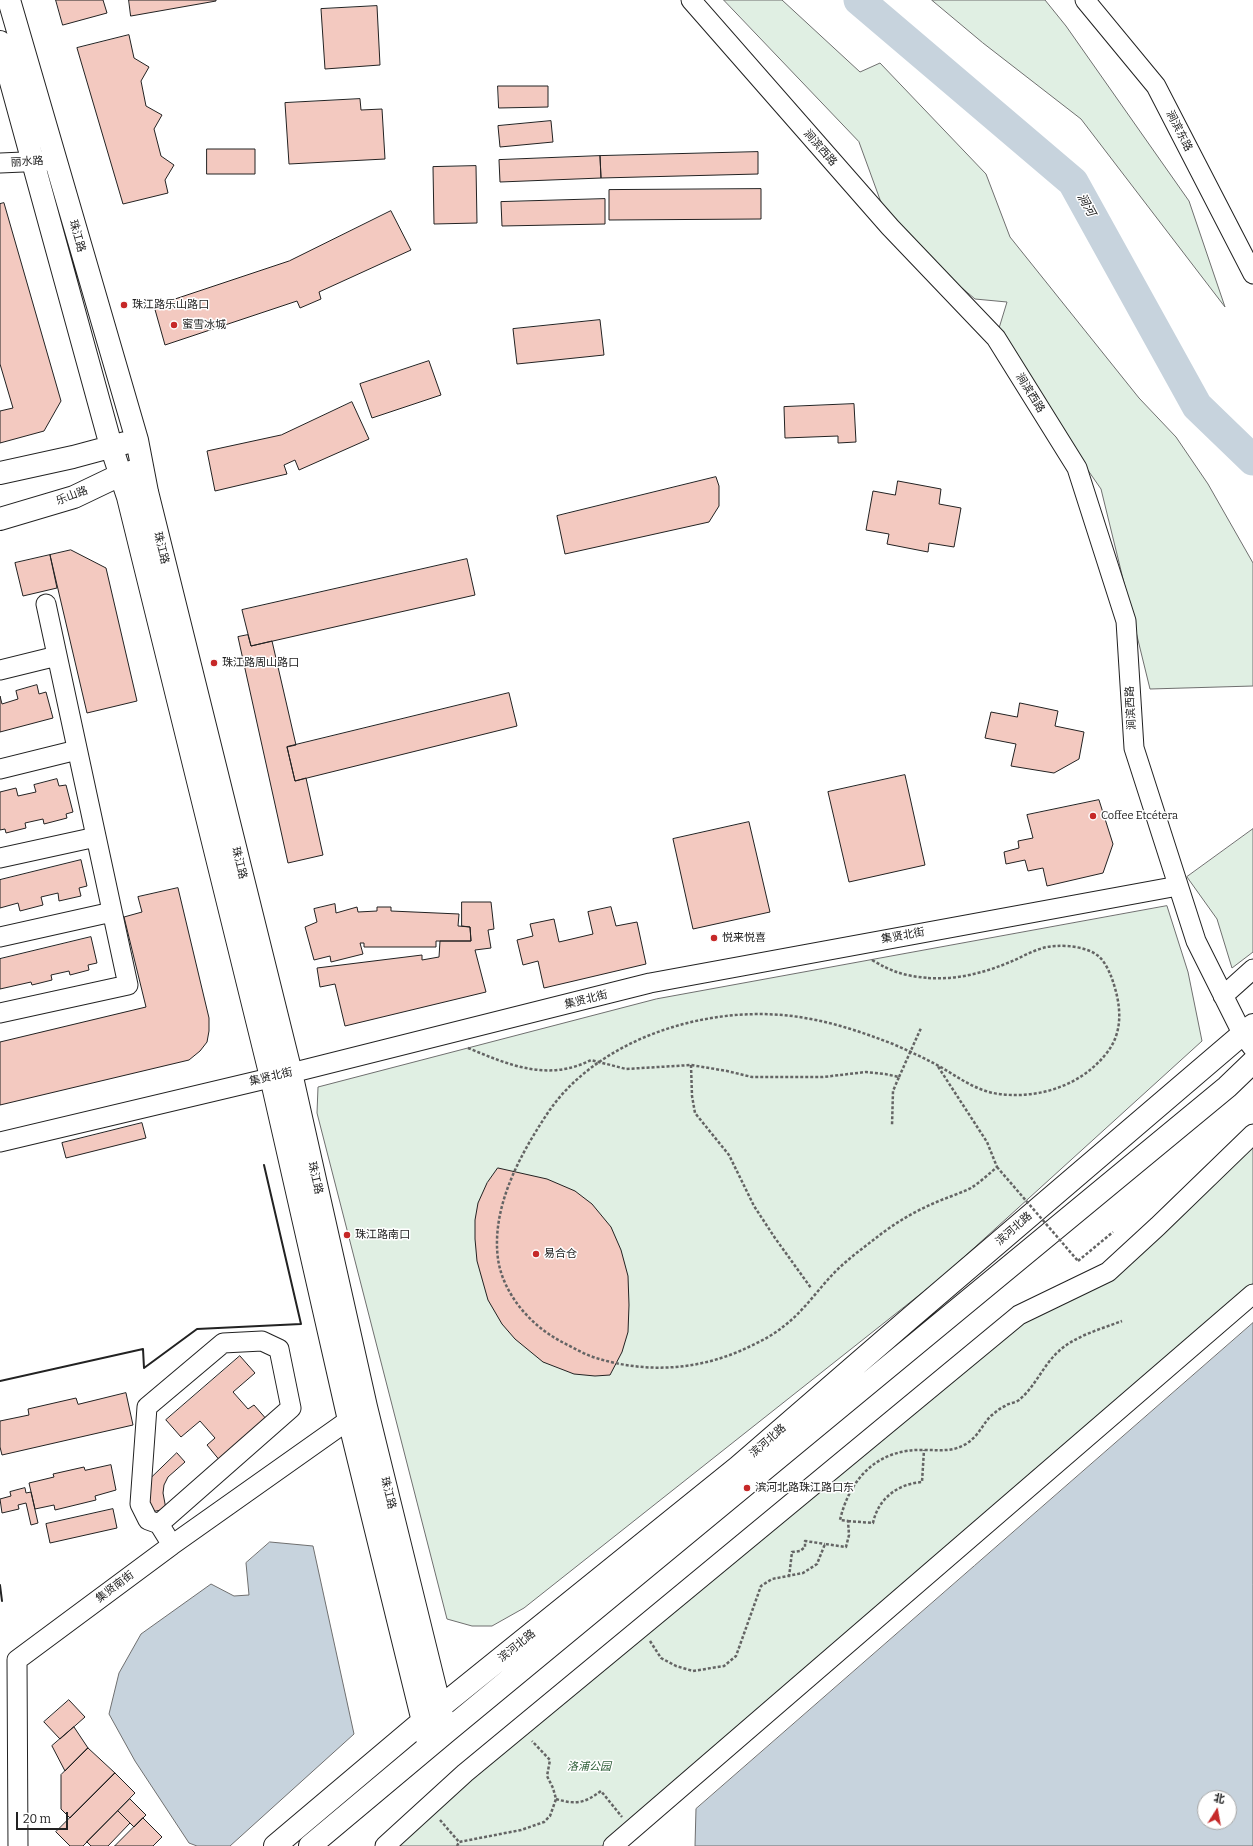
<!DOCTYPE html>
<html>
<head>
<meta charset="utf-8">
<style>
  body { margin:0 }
  #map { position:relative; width:1253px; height:1846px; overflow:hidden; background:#fff; font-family:Bitter,"Noto Sans SC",serif }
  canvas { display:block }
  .north { position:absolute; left:1197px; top:1790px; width:40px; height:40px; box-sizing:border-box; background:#fff; border:1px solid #a7a7a7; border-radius:50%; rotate:11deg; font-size:11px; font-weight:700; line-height:16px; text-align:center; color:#222 }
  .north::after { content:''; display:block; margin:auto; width:14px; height:18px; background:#c62828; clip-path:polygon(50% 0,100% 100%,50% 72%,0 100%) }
  .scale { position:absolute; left:16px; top:1812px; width:52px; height:18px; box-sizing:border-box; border:2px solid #222; border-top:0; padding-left:5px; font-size:12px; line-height:14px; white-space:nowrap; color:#222; -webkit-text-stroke:3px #fff; paint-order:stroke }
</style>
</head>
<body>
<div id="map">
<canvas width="1253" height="1846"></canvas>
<div class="north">北</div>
<div class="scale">20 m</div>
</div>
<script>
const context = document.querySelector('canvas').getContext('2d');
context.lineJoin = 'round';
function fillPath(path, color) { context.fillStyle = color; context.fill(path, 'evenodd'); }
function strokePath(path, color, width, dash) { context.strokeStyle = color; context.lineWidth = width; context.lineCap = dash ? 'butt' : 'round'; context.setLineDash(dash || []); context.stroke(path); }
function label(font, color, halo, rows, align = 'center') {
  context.font = font + ' Bitter,"Noto Sans SC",serif'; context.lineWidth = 3; context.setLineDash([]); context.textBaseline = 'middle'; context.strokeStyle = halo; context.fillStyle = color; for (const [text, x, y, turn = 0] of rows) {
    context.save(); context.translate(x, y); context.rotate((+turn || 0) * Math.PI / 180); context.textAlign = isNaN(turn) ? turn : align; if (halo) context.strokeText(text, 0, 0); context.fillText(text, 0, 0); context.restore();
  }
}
const green = new Path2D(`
  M724,0h58l78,72 20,-9 106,111 24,63 129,161 37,39 32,47 45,79v123l-103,3 -49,-200 -105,-151 11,-36 -32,-3 -85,-72 -31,-85z
  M932,0h113l21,26 123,175 36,106 -144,-188 -98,-76z
  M1253,829v123l-21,16 -15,-49 -30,-42z
  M1167,906l21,66 14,69 -260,236 -418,331 -32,18h-20l-25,-7 -130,-506 1,-26 338,-88z
  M1253,1134v160l-640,552h-228l634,-531 89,-43z`);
fillPath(green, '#e0efe3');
strokePath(green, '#6f6f6f', 1);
const water = new Path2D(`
  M1253,1323v523h-558l1,-37zM1205,1798h24v24h-24z
  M270,1542l43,4 41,188 -124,112h-33l-8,-3 -54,-82 -26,-47 10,-41 22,-39 70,-50 23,12 15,-1 -3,-32z`);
fillPath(water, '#c7d3dd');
strokePath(water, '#6f6f6f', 1);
strokePath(new Path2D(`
  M859,0l214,182 124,224 56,54`), '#c7d3dd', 31);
const building = new Path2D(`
  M56,0h47l4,13 -44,12z
  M129,0h87v1l-85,15z
  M377,6l3,59 -55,4 -4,-60z
  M129,35l5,23 15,9 -8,14 5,25 16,9 -8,14 7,27 13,9 -9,15 3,13 -45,11 -46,-156z
  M498,86h50v21l-49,1z
  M360,99l1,11 21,-1 3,50 -96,5 -4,-61z
  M551,121l2,21 -53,5 -2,-21z
  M207,149h48v25h-48z
  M758,152v22l-157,4 -1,-22z
  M600,156l1,22 -101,4 -1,-22z
  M476,166l1,57 -43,1 -1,-57z
  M761,189v30l-152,1v-30z
  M605,199v25l-103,2 -1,-24z
  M4,203l57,198 -17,30 -44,12v-32l13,-3 -13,-44v-160z
  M391,211l20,39 -92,42 2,7 -21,9 -3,-7 -132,44 -11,-39 135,-45z
  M600,320l4,35 -87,9 -4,-35z
  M429,361l12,34 -69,23 -12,-34z
  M352,402l17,37 -70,31 -4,-10 -11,5 3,9 -72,17 -8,-40 74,-16z
  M854,404l2,38 -18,1v-7l-53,2 -1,-31z
  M716,477l3,9v20l-10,16 -144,32 -8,-38z
  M898,481l43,8 -2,15 22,4 -7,39 -25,-4 -1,9 -41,-8 2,-10 -23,-4 7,-39 22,4z
  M71,550l35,18 31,133 -50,12 -37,-158z
  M50,555l7,33 -34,8 -8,-33z
  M467,559l8,36 -224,51 -9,-36z
  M248,635l3,11 21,-5 24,104 -9,2 8,34 11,-3 17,77 -35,8 -50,-226z
  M37,685l2,9 7,-2 7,26 -53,14v-36l2,8 16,-5 -2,-8z
  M509,693l8,33 -222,55 -8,-34z
  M1020,703l38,8 -3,15 29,6 -5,27 -25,14 -43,-7 5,-22 -31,-6 6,-26 26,5z
  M905,775l20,90 -76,17 -21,-90z
  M57,779l2,7 7,-1 7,27 -7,2 1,4 -23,6 -1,-5 -18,4 1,5 -20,5 -1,-4 -5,1v-38l16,-4 2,8 18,-4 -2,-7z
  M1099,800l14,44 -10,29 -56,13 -4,-18 -15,3 -3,-11 -19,4 -2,-12 15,-4 -1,-7 15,-3 -6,-23z
  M749,822l21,90 -77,17 -20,-90z
  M81,860l6,26 -8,2 2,8 -22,5 -1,-8 -17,4 2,8 -23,6 -2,-8 -18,5v-28z
  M178,888l31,130v13l-2,11 -7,9 -11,9 -189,45v-63l146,-35 -22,-90 18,-5 -4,-15z
  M462,902h29l3,27 -6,1 3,18 -16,2 11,42 -141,34 -10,-42 -15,3 -3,-19 105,-13v5l17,-3 1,-16h31l-1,-14 -8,-1z
  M335,904l1,9 21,-6 1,5 19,-1v-4h14v4l68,3 -1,12 12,1 1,14h-35v6h-72v-4h-4l3,11 -32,8 -1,-6 -16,4 -9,-33 12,-5 -3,-13z
  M611,907l5,19 21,-4 9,42 -102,24 -6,-27 -15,4 -6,-25 16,-4 -3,-12 24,-5 5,23 34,-8 -5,-22z
  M91,937l6,26 -9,2 1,5 -19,5 -1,-4 -18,4 1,5 -20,5 -1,-3 -31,7v-30z
  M142,1123l4,15 -80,20 -4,-15z
  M498,1168l49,11 28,12 17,13 19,23 10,23 7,26 1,29 -1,27 -6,20 -12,23 -15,1 -21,-2 -31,-12 -28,-23 -13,-15 -14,-24 -11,-39 -2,-22v-19l3,-17 9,-20z
  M240,1356l15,17 -22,19 15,17 6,-4 14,16 -47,41 -14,-17 8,-7 -15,-17 -19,16 -15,-17z
  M126,1393l7,32 -131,30 -2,-8v-26l29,-6 -1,-6 48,-11 2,6z
  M177,1453l8,9 -17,15 -4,8 -1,8 3,16 -15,3 -2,-11 1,-22z
  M111,1465l5,25 -21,6 1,4 -41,10 -1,-5 -19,4 -6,-26 25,-6 -1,-3 31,-7 1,3z
  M25,1488l1,5 5,-1 7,31 -7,2 -5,-22 -8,2 1,4 -17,4 -2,-14 11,-3 -1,-4z
  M113,1509l4,19 -67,15 -4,-19z
  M69,1700l16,17 -25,22 -16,-17z
  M74,1727l14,21 -23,23 -13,-25z
  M88,1748l27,25 -45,45 -9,-9v-34z
  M115,1773l20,20 -52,53h-13l-14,-14z
  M130,1799l16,16 -12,12 -16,-16z
  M118,1811l12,12 -22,23h-17l-4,-4z
  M143,1818l19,19 -9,9h-38z`);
fillPath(building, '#f3c9c0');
strokePath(building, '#222', 1);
const minor = new Path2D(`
  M691,0l199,227 106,111 81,130 49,153 8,127 62,193 47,94 10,13
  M1085,0l71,86 97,188
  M0,163l47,-2
  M0,670l57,-14
  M0,769l77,-19
  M0,858l96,-21
  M0,937l112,-25
  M1223,996l30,-27
  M0,1013l128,-28 -82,-381
  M0,1142l291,-69 359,-90 528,-97
  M159,1524l-11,-4 -8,-16 7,-97 76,-64 39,-2 17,8 12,59 -132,116 13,21
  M18,1846l-1,-186 155,-115 188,-133
  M385,1846l80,-73 554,-458 89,-43 50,-46 95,-92
  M613,1846l640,-552`);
const major = new Path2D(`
  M9,0l128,440 10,52 144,581 75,334 80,325
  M0,42l111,404 17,51 143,580 78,343 80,326
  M0,473l73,-16 52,-14
  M0,519l74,-22 46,-22 14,-4
  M275,1846l148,-125 315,-254 171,-148 344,-294
  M310,1846l136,-114 781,-645 26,-25`);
strokePath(minor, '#222', 21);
strokePath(major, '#222', 24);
strokePath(new Path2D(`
  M872,960c20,12 33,16 56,18
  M468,1048c41,17 80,34 123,12l35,9 65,-4 36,6 25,6h71l43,-5 19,2 14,3 -6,14 -1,35
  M691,1065l1,31 3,17 34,42 25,51 21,32 36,50
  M899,1077l22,-49
  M1078,1261l35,-29
  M848,1521l25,2c5,-24 24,-39 49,-41l2,-32
  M789,1577l3,-25 8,-1 5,-4v-6l20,3
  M650,1641l11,17 15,8 17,5 31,-5 12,-10 25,-70 11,-7 31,-6 14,-9 8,-20 21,3 3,-12 -1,-14 -8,-1c10,-43 39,-72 85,-70 16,0 27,2 41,-6 14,-9 16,-20 26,-29 4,-3 8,-7 13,-9 4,-3 10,-3 14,-6 17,-14 24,-35 40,-49 16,-15 42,-22 63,-30
  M556,1799c20,6 29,4 45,-8l21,26
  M440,1820l19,22
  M457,1846l2,-4 62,-12 23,-8 6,-6 6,-17 -3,-11 -6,-12 3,-16 -18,-19`), '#646464', 2.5, [3, 2]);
strokePath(minor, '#fff', 19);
strokePath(major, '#fff', 22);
strokePath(new Path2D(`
  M928,978c28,2 56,-5 82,-16 15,-6 29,-16 47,-16 12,-1 31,2 40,9 7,5 11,14 14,21 10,27 14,56 -6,79 -25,31 -67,44 -106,39 -23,-3 -41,-17 -60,-28 -15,-8 -30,-15 -46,-22 -29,-11 -57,-21 -88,-26 -89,-16 -203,17 -256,93 -28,42 -58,95 -51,148 5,35 33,67 64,83 10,5 20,11 31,15 49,16 100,14 147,-6 15,-7 31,-14 44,-25 20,-15 34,-37 52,-55 14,-14 30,-25 45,-37 16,-12 33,-22 51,-30 13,-6 27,-10 39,-16 9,-6 18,-14 26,-21l-10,-25 -50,-77
  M997,1167l81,94`), '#646464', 2.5, [3, 2]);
strokePath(new Path2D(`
  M0,1381l143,-32 1,19 53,-39 104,-5 -37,-159
  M0,1585l2,16`), '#222', 2);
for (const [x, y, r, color] of [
  [124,305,4,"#c62828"],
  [174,325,4,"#c62828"],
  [214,663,4,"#c62828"],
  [1093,816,4,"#c62828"],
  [714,938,4,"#c62828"],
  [347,1235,4,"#c62828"],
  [536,1254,4,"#c62828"],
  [747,1488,4,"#c62828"]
]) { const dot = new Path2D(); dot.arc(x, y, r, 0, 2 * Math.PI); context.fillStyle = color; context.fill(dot); strokePath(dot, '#fff', 1.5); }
label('11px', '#222', '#fff', [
  ["涧滨东路",1179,131,63],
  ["涧滨西路",820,148,49],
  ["丽水路",27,162,-3],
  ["珠江路",77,236,74],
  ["涧滨西路",1030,393,58],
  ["乐山路",72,496,-21],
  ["珠江路",161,548,76],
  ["涧滨西路",1131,708,-93],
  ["珠江路",239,863,76],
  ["集贤北街",903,936,-10],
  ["集贤北街",586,1000,-14],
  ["集贤北街",271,1077,-13],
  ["珠江路",315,1178,77],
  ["滨河北路",1014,1229,-41],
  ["滨河北路",768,1441,-41],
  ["珠江路",388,1493,76],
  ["集贤南街",115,1587,-37],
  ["滨河北路",517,1646,-39]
]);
label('11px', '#222', '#fff', [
  ["珠江路乐山路口",132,305],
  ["蜜雪冰城",182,325],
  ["珠江路周山路口",222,663],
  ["Coffee Etcétera",1101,816],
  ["悦来悦喜",722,938],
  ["珠江路南口",355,1235],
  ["易合仓",544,1254],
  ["滨河北路珠江路口东",755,1488]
], 'left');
label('italic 11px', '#2f5e38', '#fff', [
  ["洛浦公园",589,1767]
]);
label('italic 12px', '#222', '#fff', [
  ["涧河",1086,205,61]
]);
</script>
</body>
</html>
